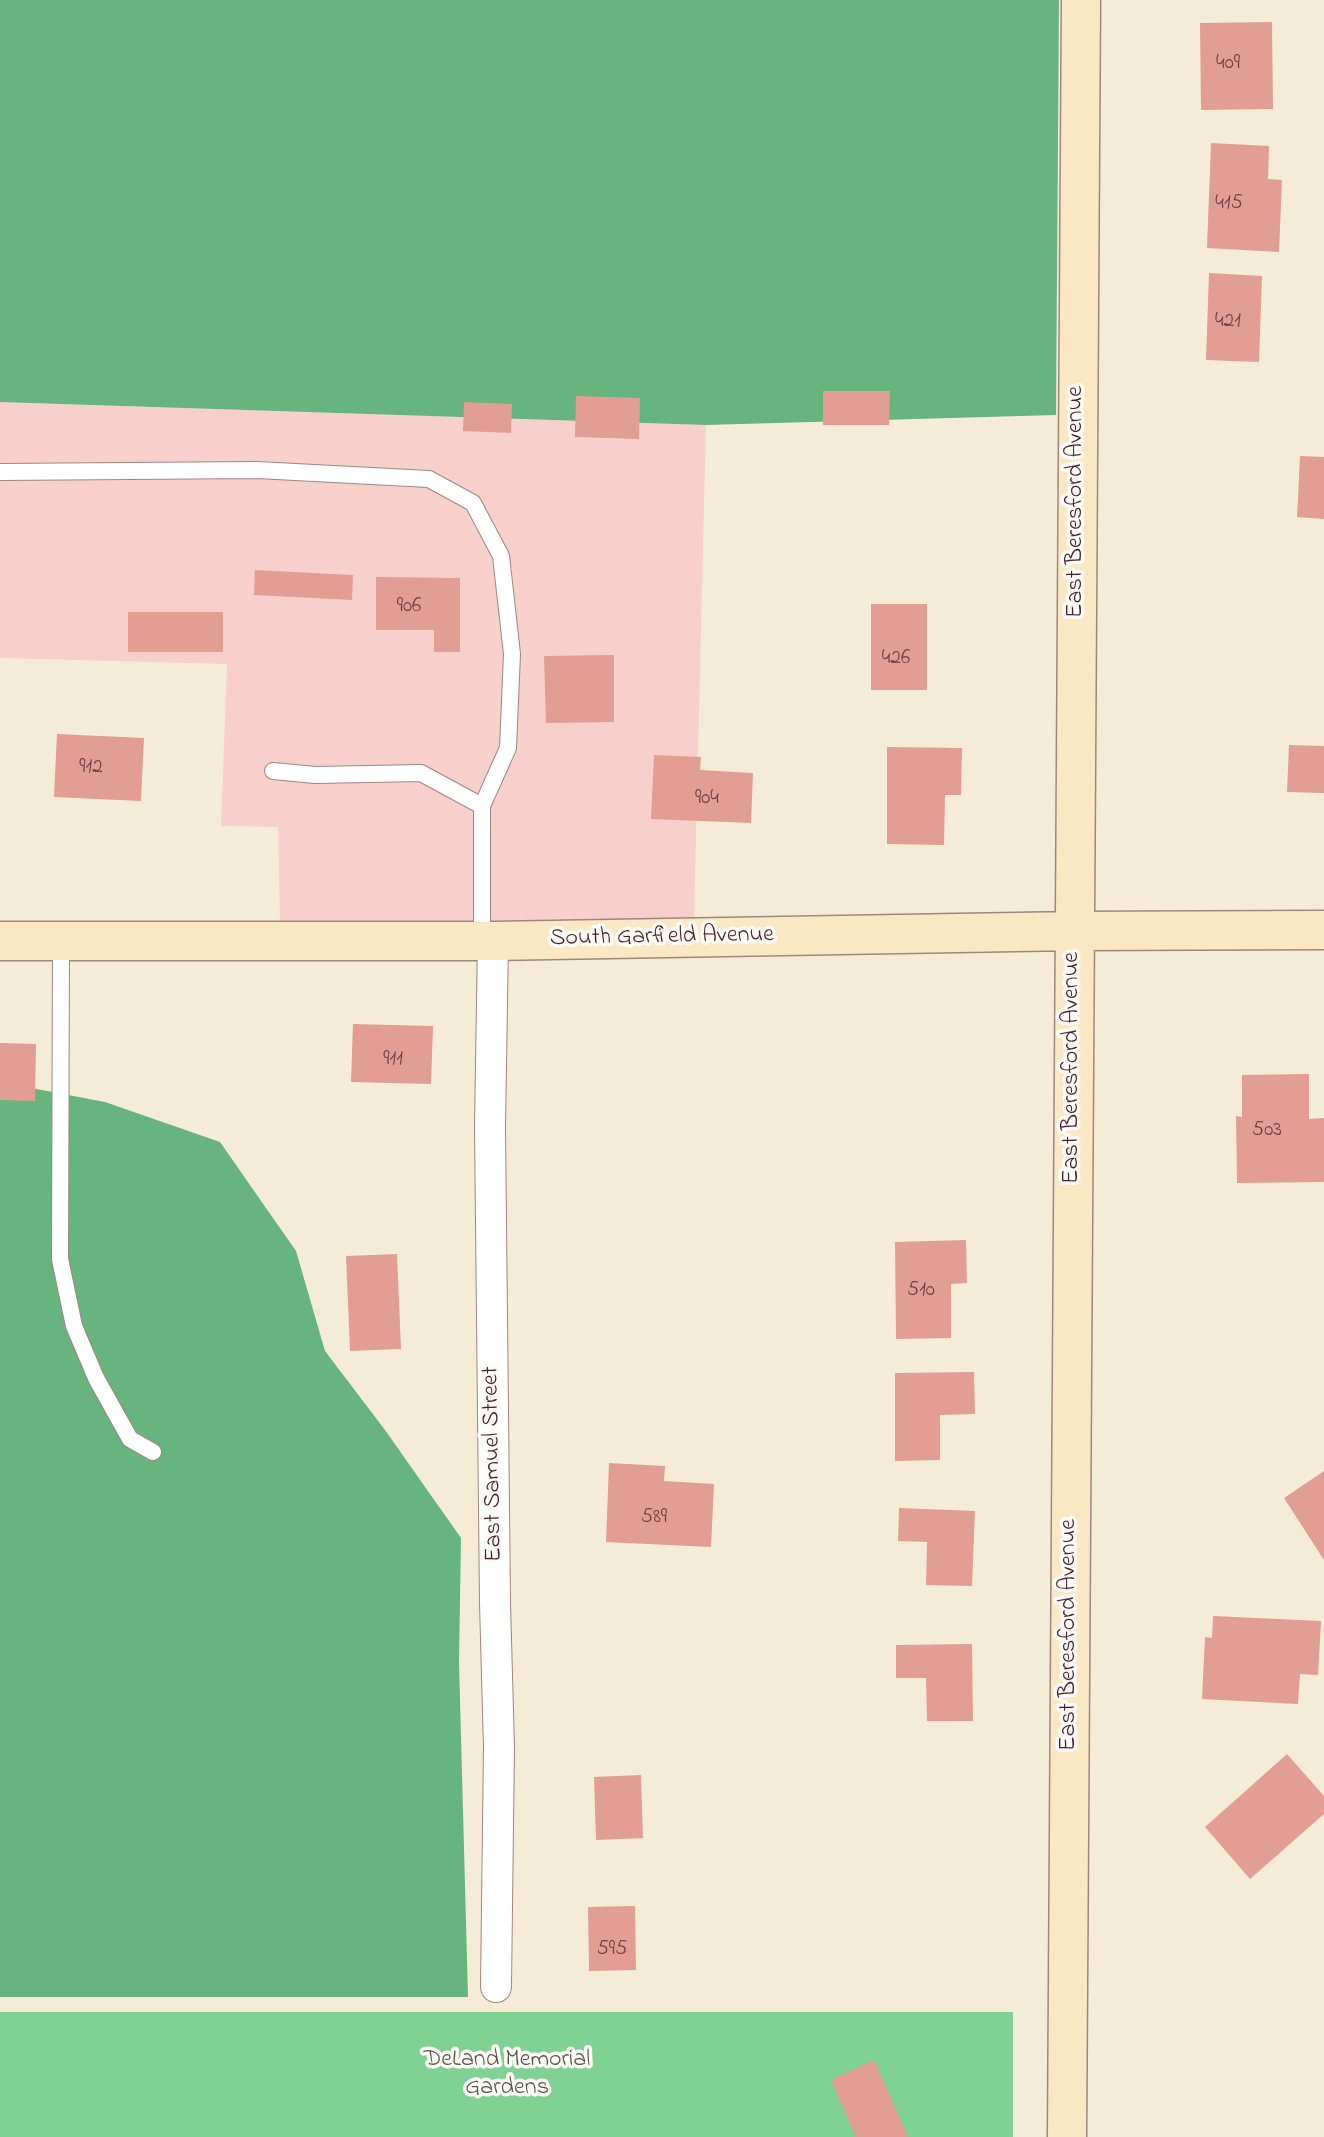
<!DOCTYPE html>
<html>
<head>
<meta charset="utf-8">
<style>
  body { margin:0 }
  canvas { display:block; background:#f5ecd7 }
</style>
</head>
<body>
<canvas width="1324" height="2137"></canvas>
<script>
const context = document.querySelector('canvas').getContext('2d');
context.lineJoin = 'round';
function fillPath(path, color) { context.fillStyle = color; context.fill(path, 'evenodd'); }
function strokePath(path, color, width, dash) { context.strokeStyle = color; context.lineWidth = width; context.lineCap = dash ? 'butt' : 'round'; context.setLineDash(dash || []); context.stroke(path); }
function label(font, color, halo, rows, align = 'center') {
  context.font = font + ' "Indie Flower",sans-serif'; context.lineWidth = 7; context.setLineDash([]); context.textBaseline = 'middle'; context.strokeStyle = halo; context.fillStyle = color; for (const [text, x, y, turn = 0] of rows) {
    context.save(); context.translate(x, y); context.rotate((+turn || 0) * Math.PI / 180); context.textAlign = isNaN(turn) ? turn : align; if (halo) context.strokeText(text, 0, 0); context.fillText(text, 0, 0); context.restore();
  }
}
fillPath(new Path2D(`
  M0,402l706,23 -12,494 -201,3h-213l-2,-95 -57,-1 6,-162 -227,-6z`), '#f7d0cc');
fillPath(new Path2D(`
  M0,2012h1013v125h-1013z`), '#80d294');
fillPath(new Path2D(`
  M0,0h1059l-3,415 -350,10 -706,-23z
  M0,1082l105,20 115,40 76,109 29,100 60,79 76,108 -2,124 9,335h-468z`), '#68b47e');
fillPath(new Path2D(`
  M1272,22l1,87 -72,1 -1,-87z
  M1211,143l58,3 -1,33 14,1 -3,72 -72,-4z
  M1209,273l53,3 -3,86 -53,-2z
  M823,391h67l-1,34h-66z
  M576,396l64,2 -1,41 -64,-2z
  M464,402l48,2 -1,29 -48,-2z
  M1300,456l24,1v62l-27,-2z
  M255,570l98,5 -1,25 -98,-5z
  M376,577l84,1v74h-26v-22h-58z
  M871,604h56v86h-56z
  M128,612h95v40h-95z
  M614,655v67l-68,1 -2,-67z
  M57,734l87,4 -3,63 -87,-4z
  M1289,745l35,1v47l-37,-1z
  M887,747l75,1 -1,47h-16l-1,50 -57,-1z
  M654,755l47,2 -1,13 53,3 -2,50 -100,-4z
  M353,1024l80,2 -2,58 -80,-2z
  M0,1043l36,1 -1,57 -35,-1z
  M1309,1074v45l15,-1v64l-87,1 -1,-67 6,1v-42z
  M966,1240l1,43 -16,1v54l-55,1 -1,-97z
  M397,1254l4,95 -51,2 -4,-95z
  M974,1372l1,42 -35,1v45l-45,1v-88z
  M609,1463l56,3 -1,15 50,3 -3,63 -105,-5z
  M1324,1471v89l-40,-62z
  M899,1508l76,3 -3,75 -46,-1 1,-43 -29,-1z
  M1213,1616l108,5 -3,54 -18,-1 -2,30 -96,-5 3,-62 7,1z
  M972,1644l1,77h-46l-1,-43h-30v-33z
  M1287,1754l37,42v18l-74,65 -45,-52z
  M641,1775l2,63 -47,2 -2,-63z
  M635,1906l1,64 -47,1 -1,-64z
  M874,2060l34,77h-52l-25,-57z`), '#e29d94');
const lane = new Path2D(`
  M0,472l257,-2 172,9 44,24 28,53 11,98 -4,94 -26,58v135
  M273,771l42,4 106,-2 61,33
  M61,941l-1,318 14,67 22,52 34,61 23,13`);
const street = new Path2D(`
  M493,941l-3,186 5,476 4,144 -3,240`);
const secondary = new Path2D(`
  M0,941h493l581,-10 250,-1
  M1067,2137l14,-2137`);
strokePath(lane, '#a08681', 18);
strokePath(street, '#a08681', 32);
strokePath(secondary, '#a08681', 41);
strokePath(lane, '#fff', 16);
strokePath(street, '#fff', 30);
strokePath(secondary, '#fae7c3', 38);
label('21px', '#703e45', null, [
  ["409",1228,65],
  ["415",1229,205],
  ["421",1228,323],
  ["906",409,608],
  ["426",896,660],
  ["912",91,769],
  ["904",707,800],
  ["911",393,1061],
  ["503",1267,1132],
  ["510",921,1292],
  ["589",654,1519],
  ["595",612,1951]
]);
label('24px', '#4a1f2b', '#fdfcf7', [
  ["East Beresford Avenue",1077,502,-90],
  ["South Garfield Avenue",662,938,-1],
  ["East Beresford Avenue",1073,1068,-90],
  ["East Samuel Street",494,1464,-91],
  ["East Beresford Avenue",1070,1635,-90]
]);
label('24px', '#5a554a', '#fdfcf7', [
  ["DeLand Memorial",507,2061],
  ["Gardens",507,2089]
]);
</script>
</body>
</html>
